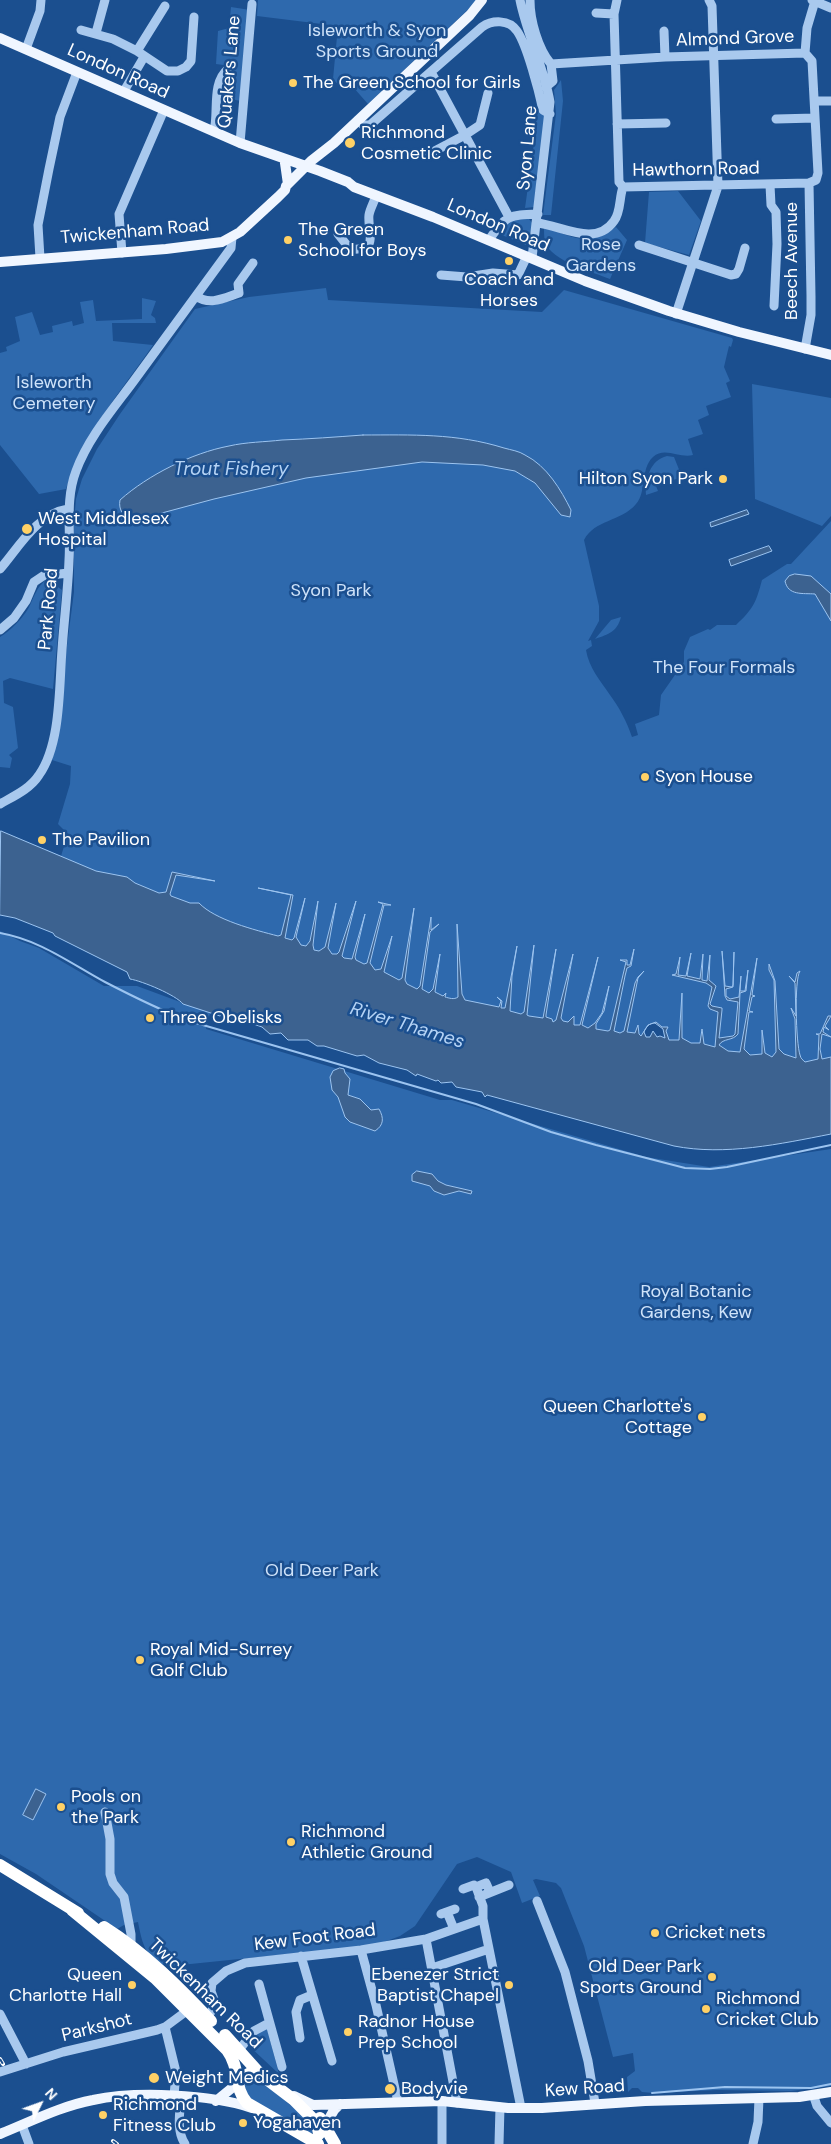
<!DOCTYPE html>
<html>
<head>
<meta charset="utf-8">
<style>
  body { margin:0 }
  #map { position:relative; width:831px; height:2144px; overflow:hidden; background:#1b4f8f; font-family:"DM Sans",sans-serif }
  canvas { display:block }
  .north { position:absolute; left:15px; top:2079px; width:50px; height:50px; -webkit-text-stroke:4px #1b4f8f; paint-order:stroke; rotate:48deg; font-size:14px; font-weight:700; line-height:20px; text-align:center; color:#fff }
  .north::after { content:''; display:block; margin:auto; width:18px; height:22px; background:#fff; clip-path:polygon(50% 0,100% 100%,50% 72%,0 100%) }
</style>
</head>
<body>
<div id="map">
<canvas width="831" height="2144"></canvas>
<div class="north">N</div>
</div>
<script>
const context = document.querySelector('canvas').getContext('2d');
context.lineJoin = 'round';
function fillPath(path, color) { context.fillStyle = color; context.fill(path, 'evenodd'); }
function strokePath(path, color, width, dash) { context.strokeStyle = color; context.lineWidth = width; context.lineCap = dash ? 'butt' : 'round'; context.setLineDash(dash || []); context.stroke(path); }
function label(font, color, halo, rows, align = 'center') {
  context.font = font + ' "DM Sans",sans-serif'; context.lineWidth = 5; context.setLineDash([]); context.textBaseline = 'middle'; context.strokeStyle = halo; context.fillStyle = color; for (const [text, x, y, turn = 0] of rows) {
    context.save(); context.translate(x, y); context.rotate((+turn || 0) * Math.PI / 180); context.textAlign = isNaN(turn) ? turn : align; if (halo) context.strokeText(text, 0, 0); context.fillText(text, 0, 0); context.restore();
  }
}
fillPath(new Path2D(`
  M258,0h220l-110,104 -15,-17 -10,3 -10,-11 5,-53 -81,-10z
  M231,7l19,3 -8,91 -14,-2 3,-33 -15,-2 2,-33 11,-3z
  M561,80l2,21 -12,114h-8l13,-101 -2,-24z
  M537,99l8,17 -11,91 -9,1 10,-72z
  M678,191l23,30 -12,34 -44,-12 4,-51z
  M517,217l12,2 4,5 -7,21 -29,-12 6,-9z
  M544,226c29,12 43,21 72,1l11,13 -17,39c-17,-7 -59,-18 -65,-37 -1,-5 -1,-12 -1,-16z
  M326,288l2,12 214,12 22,-22 168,48 1,2 -2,7 -2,-1 -5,21 6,14 -4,2 5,14 -25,9 3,9 -11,5 5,14 -15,5 5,16c-13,4 -28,-9 -40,2 -13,12 -6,35 -17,47 -15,18 -41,15 -52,36l15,66v15l-11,20 3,-1 1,6 -6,4c3,18 14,30 24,45 9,12 17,27 22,42l6,-2 -3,-11 24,-9 2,-20 23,-33v-11l6,-14 18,-8 2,1 7,-5h19c17,-16 20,-22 26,-45l25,-16h4l40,-43v551l-384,-56 -447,-184 61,24 7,-22 -10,-10 12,-40 1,-18 -19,-6 22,-168v-71l2,-22 6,-20 15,-30 23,-35 75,-105 54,-12zM655,1022l8,7 1,9 -4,-2 -3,1 -4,-6 -3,6h-3l-3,-5c2,-5 5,-9 11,-10z
  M142,298l14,3 -5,14 4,3 1,5h-44l1,18 40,4c-31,45 -71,91 -87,144l-27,5 -39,-49v-92l7,-2 -1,-4 14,-6 -5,-24 17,-5 8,23 13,-3 -1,-6 20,-5 1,5 11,-3 -4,-21 13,-2 3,21 46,-2z
  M752,384l79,14v118l-9,10 -67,-27z
  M667,456l7,1 8,20 -26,9 2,5 -12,4c-1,-16 4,-35 21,-39z
  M47,579l15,11 -9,99 -43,-11 -7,3 1,22 9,4 5,41 -9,7 3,3 -2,10 -10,-1v-130c10,-6 22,-18 28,-28 6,-11 8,-22 19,-30z
  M621,617c-4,15 -12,17 -26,22l16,-19z
  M0,931l20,10 19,7 65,38h33l73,27 -4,16 234,71h12l194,57 63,10 122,-18v937l-40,5 -74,-1 -64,3 -11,-1 -4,-4h-6l-4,4 -1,-15 8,-6 -2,-18 -20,4 -29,-111 -23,-58 -5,-5 -20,-4 -3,1 7,16 -18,7 -11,-31 -34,-15 -20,7 -42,62 -15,10 -24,9 -205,21c-25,-3 -29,-23 -33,-44l-14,3 -7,4 -81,-55 -36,-20z
  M203,1985l5,17v1l-14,-14z
  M262,2029h5l12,45 -32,-30z
  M247,2079h10l11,7 48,41 -3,5 -3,2 -12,-10 3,-4 -4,3c-6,-4 -10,-3 -16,-5 -15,-6 -35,-17 -37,-34z`), '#2e69ad');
const water = new Path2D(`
  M363,435c49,0 93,-2 141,13 7,2 15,3 21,7 22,11 36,35 46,55l-1,7 -9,-2 -26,-32 -20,-12 -32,-6 -61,-3 -116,16 -92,21 -82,22c-8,-4 -14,-11 -12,-21 28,-25 72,-47 109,-54 17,-4 36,-4 53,-6 27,-1 54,-3 81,-5z
  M747,510l2,4 -38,13 -1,-4z
  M769,546l3,5 -41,15 -2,-6z
  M795,574l16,2 20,18v27l-16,-27c-12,-1 -27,2 -30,-13l4,-5z
  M1,831l95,40 31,6 8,6 24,10 7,-1 6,-20 43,9 -39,-6 -6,19 1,2 19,7h9c16,17 56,27 79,33l3,-1 10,-40 -33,-7 35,7 -8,43 7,2 2,-2 11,-40 -9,39 5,8 5,1 4,-5 8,-40 -5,44 1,5 5,1 6,-4 11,-44 -8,45 4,6h5l2,-2 17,-51 -14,55 2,2 8,1 13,-45 -10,43 1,3 8,4 3,-1 16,-59 -5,-2 13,3h-7l-14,58 5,7 6,-1 11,-33 -8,36 15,8 3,-2 12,-70 -9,72 2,4 10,5 3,-3 11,-69v13l8,-6 -9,8 -8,57 7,4 4,-4 7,-35 -5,38 8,4 3,-3 -1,4c4,1 9,3 13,0l-1,-73 5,70 3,6 34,7 2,-6 -4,-4 5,4 -1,7h4l12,-62 -5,30 -2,35 11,3 3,-2 10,-67 -7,70 2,1 14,2 13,-69 -10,66v2l6,2 1,3 3,-2 17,-66 -12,64 2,3 5,1 6,-6v9h6l18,-68 -16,68 6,3 7,-5 7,-10 7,-27 -5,25 -8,13v5l12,2 2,-1 16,-68 -6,-2h7v5h3l4,-16 -3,17 -4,2 -2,8 -11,55 6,2 4,-2 11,-48 3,-6 6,-6 -6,7 -11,54 8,1 3,-8 1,9 2,2 7,-11 8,-3 6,5h6l-2,4 3,9h10l3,-47v45l9,5h9l2,-14 2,15 11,3 3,-35 -8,-3 -2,-3 4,-19 -6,-4 -34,-8 4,-1 4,-17 -2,18 8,1 5,-23 -4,23 13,3 3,-25 -1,26 5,1 3,-26 -1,25 7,6 -6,18 2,2 10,2v2l-3,28 14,-2 2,-2 3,-32 -11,-2 -2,-4 -3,-45 3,35 7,1 1,-2 1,-33 -1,35 -7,2v7l4,3 9,-2 2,-21 -1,15h5l3,-21 -2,21 -6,2 -2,41c-5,7 -15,4 -19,11l9,6 12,1 17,-94 -5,37 3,1 -3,1 -3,14 4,1h-4l-5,37 6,6 12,-1v-24l3,23 7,4 4,-5 -2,-72 -5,-10v-6l6,17 4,68 5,5 12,4 -1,-39 -4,-11 5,8 -1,-33 -6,-7 6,6 2,-9 3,-2c-6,9 -4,72 0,84 1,4 2,4 5,7l13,-3 1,-24 -3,-1h4l8,-18h3l-6,10 4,4 -5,-3 -1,5 8,5 -9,-3 -2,15 2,10 9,-2v77c-51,10 -106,22 -157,12l-187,-51 -2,2 -3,-5 -26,-5 -4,-5 -11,1 -3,-3 -2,1 -19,-7 -1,2 -9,-6 -28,-7 -15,-8 -7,1 -33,-10h-7l-9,-6h-20l-7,-7 -11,1 -8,-7 -23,-8 -3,3 -6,-2 -3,-5 -4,-1 -3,2 -37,-12c-7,-9 -41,-23 -53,-25l-3,-7 -72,-36 -2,-3 -38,-15 -15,-3zM655,1023l8,6 2,9 -5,-2 -3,1 -4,-6 -3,6h-4l-2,-5c2,-5 5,-9 11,-9z
  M340,1068l4,1 1,4 5,6 -2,16 12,4 11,11 8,-1c5,9 5,16 -4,22l-25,-9 -5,-5 -7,-20 -6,-7 -2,-13 3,-6z
  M417,1171l15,3 6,7 8,4 26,6 -1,3 -12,-3 -15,4 -10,-4 -4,-5 -18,-5v-6z
  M36,1789l10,5 -13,26 -10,-5z`);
fillPath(water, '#3c6290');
strokePath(water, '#9cc4f0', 1);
strokePath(new Path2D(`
  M0,933c40,7 70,30 105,49 27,14 55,28 84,39l287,83 75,28 45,13 89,23 25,1 17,-2 104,-22
  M652,2093l73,-6 86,1 20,-4`), '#9cc4f0', 2);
strokePath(new Path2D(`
  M520,0c7,35 24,67 30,102l-18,156
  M530,0c0,20 8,49 21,64
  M617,0l-3,14 5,168 4,5 186,-4
  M812,0l19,8
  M596,13l18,1
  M81,30l32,9 24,12 30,20h11l8,-4 5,-6 3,-44
  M664,31l1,26
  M96,33l9,-33
  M26,49l14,-38 1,-11
  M137,51l28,-45
  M805,53l2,-25 8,-27
  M431,72l78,145
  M547,86l6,-5 -2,-17 114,-7 140,-4
  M124,91l20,-34
  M815,101h16
  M776,119l39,-1
  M358,120l5,5h7l112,-98c10,-7 27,-8 35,4 10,14 22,61 26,79l7,4
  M617,124l49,-1
  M214,131c5,-19 -3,-48 14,-62
  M240,143l12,-139
  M429,154l36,-19 15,-10 8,-32
  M770,185l1,20 5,7 1,32 -3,62
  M537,223c24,2 58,25 77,-2 7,-9 5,-23 9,-34
  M338,234l12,15c31,3 17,-19 19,-34 1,-6 5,-13 7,-19
  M489,240c17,-25 20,-25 49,-26
  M639,245l92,30 5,-1 3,-5 6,-21
  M122,253l-3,-39 45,-104
  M40,258l-2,-33 11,-56 11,-52 17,-45
  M441,275l26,2 26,-4 25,2 9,-19
  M196,296c14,10 28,2 43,-3l-1,-9 15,-21
  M676,314l42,-128 -6,-180 -3,-6
  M805,349l6,-34v-19l-2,-113 7,-3 2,-7 -6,-112 -7,-8
  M0,569c19,-22 37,-55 68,-60
  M0,630l14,-12 12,-17 8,-19 9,-6 25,-3
  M0,804c14,-8 30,-15 39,-29 22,-31 20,-88 23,-125 2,-30 6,-60 7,-90 2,-31 -4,-60 7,-89 12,-33 37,-62 57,-89 33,-45 65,-89 98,-134l1,-11
  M105,1812l5,27v35l3,9 11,14 7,37v16
  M476,1887l10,-4 4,9
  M463,1889l11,-4 2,2 7,19v13l38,189
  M479,1897l30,-12
  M537,1901l28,71 23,89 7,42
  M447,1912l7,17
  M441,1914l14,-5
  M426,1939l31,164
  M361,1950l15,55 22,97
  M301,1956l31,105
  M432,1968l57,-19
  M259,1984l23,83
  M0,2014l26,50
  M207,2017l9,-12 -5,-14 1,-8 14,-12 19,-8 116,-13 65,-11 57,-20
  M165,2027l11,45 -2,24
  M300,2038l-4,-26 4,-12 12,-5
  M239,2050l15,-19 15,-8
  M0,2072l63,-20 94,-22 8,-3 23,-17
  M181,2097c-1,16 -5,33 4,47
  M814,2097l3,9 14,17
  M22,2125l7,19
  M442,2144v-43
  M499,2144l1,-37
  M753,2144l5,-22 1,-24`), '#a9c9ee', 9);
strokePath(new Path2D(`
  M0,38l240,105 80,28 28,11 6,5 79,30 152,64 84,30 70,21 92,23
  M285,163l3,21
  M0,262l166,-13 56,-7 18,-10 38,-35 7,-7 1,-4 25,-25 23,-18 136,-128 12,-15
  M294,2096l19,9 129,-4 66,7h34l103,-7 154,-4 32,-5
  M216,2101l22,-18
  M325,2126l9,-16 6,-6
  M0,2134c30,-12 61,-28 93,-34 42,-9 118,-6 159,8`), '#f0f6ff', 10);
strokePath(new Path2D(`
  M0,1865l78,48
  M72,1910l83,68 72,72c14,19 6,37 20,53l71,41
  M104,1927c41,26 74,59 107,94
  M225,2035l35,39
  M238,2081l12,-8 10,1 34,26 23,23 2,11
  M320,2118l15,26`), '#fff', 12);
const rail = new Path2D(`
  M0,2059l3,5
  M113,2141l4,3`);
strokePath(rail, '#fff', 4);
strokePath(rail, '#1b4f8f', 2, [5.5]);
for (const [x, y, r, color] of [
  [293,83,5,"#ffd166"],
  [350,143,6,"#ffd166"],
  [288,240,5,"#ffd166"],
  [509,261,5,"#ffd166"],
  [723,479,5,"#ffd166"],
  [27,529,6,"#ffd166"],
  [645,777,5,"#ffd166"],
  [42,840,5,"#ffd166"],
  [150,1018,5,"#ffd166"],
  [702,1417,5,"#ffd166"],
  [140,1660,5,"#ffd166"],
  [61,1807,5,"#ffd166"],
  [291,1842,5,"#ffd166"],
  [655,1933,5,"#ffd166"],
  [712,1977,5,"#ffd166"],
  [132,1985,5,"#ffd166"],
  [509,1985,5,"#ffd166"],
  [706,2009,5,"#ffd166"],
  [348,2032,5,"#ffd166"],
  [154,2078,6,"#ffd166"],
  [390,2089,6,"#ffd166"],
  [103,2115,5,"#ffd166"],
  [243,2123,5,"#ffd166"]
]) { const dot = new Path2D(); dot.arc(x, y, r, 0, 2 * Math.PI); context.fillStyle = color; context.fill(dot); strokePath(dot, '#1b4f8f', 2); }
label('18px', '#cfe3fa', '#1b4f8f', [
  ["Isleworth & Syon",377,31],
  ["Sports Ground",377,52],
  ["Rose",601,245],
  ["Gardens",601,266],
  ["Isleworth",54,383],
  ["Cemetery",54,404],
  ["Syon Park",331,591],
  ["The Four Formals",724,668],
  ["Royal Botanic",696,1292],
  ["Gardens, Kew",696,1313],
  ["Old Deer Park",322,1571]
]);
label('18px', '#fff', '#1b4f8f', [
  ["Almond Grove",735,39,-2],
  ["London Road",118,72,24],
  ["Quakers Lane",230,72,-85],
  ["Syon Lane",528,148,-85],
  ["Hawthorn Road",696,170,-1],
  ["London Road",498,226,23],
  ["Twickenham Road",135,232,-5],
  ["Beech Avenue",792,261,-90],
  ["Park Road",49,609,-85],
  ["Kew Foot Road",315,1938,-7],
  ["Twickenham Road",205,1994,44],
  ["Parkshot",97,2028,-14],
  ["Kew Road",585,2089,-4]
]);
label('18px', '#fff', '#1b4f8f', [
  ["The Green School for Girls",303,83],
  ["Richmond",361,133],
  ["Cosmetic Clinic",361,154],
  ["The Green",298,230],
  ["School for Boys",298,251],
  ["Coach and",509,280,"center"],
  ["Horses",509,301,"center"],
  ["Hilton Syon Park",713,479,"right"],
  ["West Middlesex",38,519],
  ["Hospital",38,540],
  ["Syon House",655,777],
  ["The Pavilion",52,840],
  ["Three Obelisks",160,1018],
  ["Queen Charlotte's",692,1407,"right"],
  ["Cottage",692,1428,"right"],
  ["Royal Mid-Surrey",150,1650],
  ["Golf Club",150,1671],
  ["Pools on",71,1797],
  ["the Park",71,1818],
  ["Richmond",301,1832],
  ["Athletic Ground",301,1853],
  ["Cricket nets",665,1933],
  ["Old Deer Park",702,1967,"right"],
  ["Sports Ground",702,1988,"right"],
  ["Queen",122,1975,"right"],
  ["Charlotte Hall",122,1996,"right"],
  ["Ebenezer Strict",499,1975,"right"],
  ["Baptist Chapel",499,1996,"right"],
  ["Richmond",716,1999],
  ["Cricket Club",716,2020],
  ["Radnor House",358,2022],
  ["Prep School",358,2043],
  ["Weight Medics",165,2078],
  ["Bodyvie",401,2089],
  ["Richmond",113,2105],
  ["Fitness Club",113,2126],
  ["Yogahaven",253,2123]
], 'left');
label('italic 19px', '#b5d3f5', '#1b4f8f', [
  ["Trout Fishery",231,470],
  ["River Thames",407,1026,17]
]);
</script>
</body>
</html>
